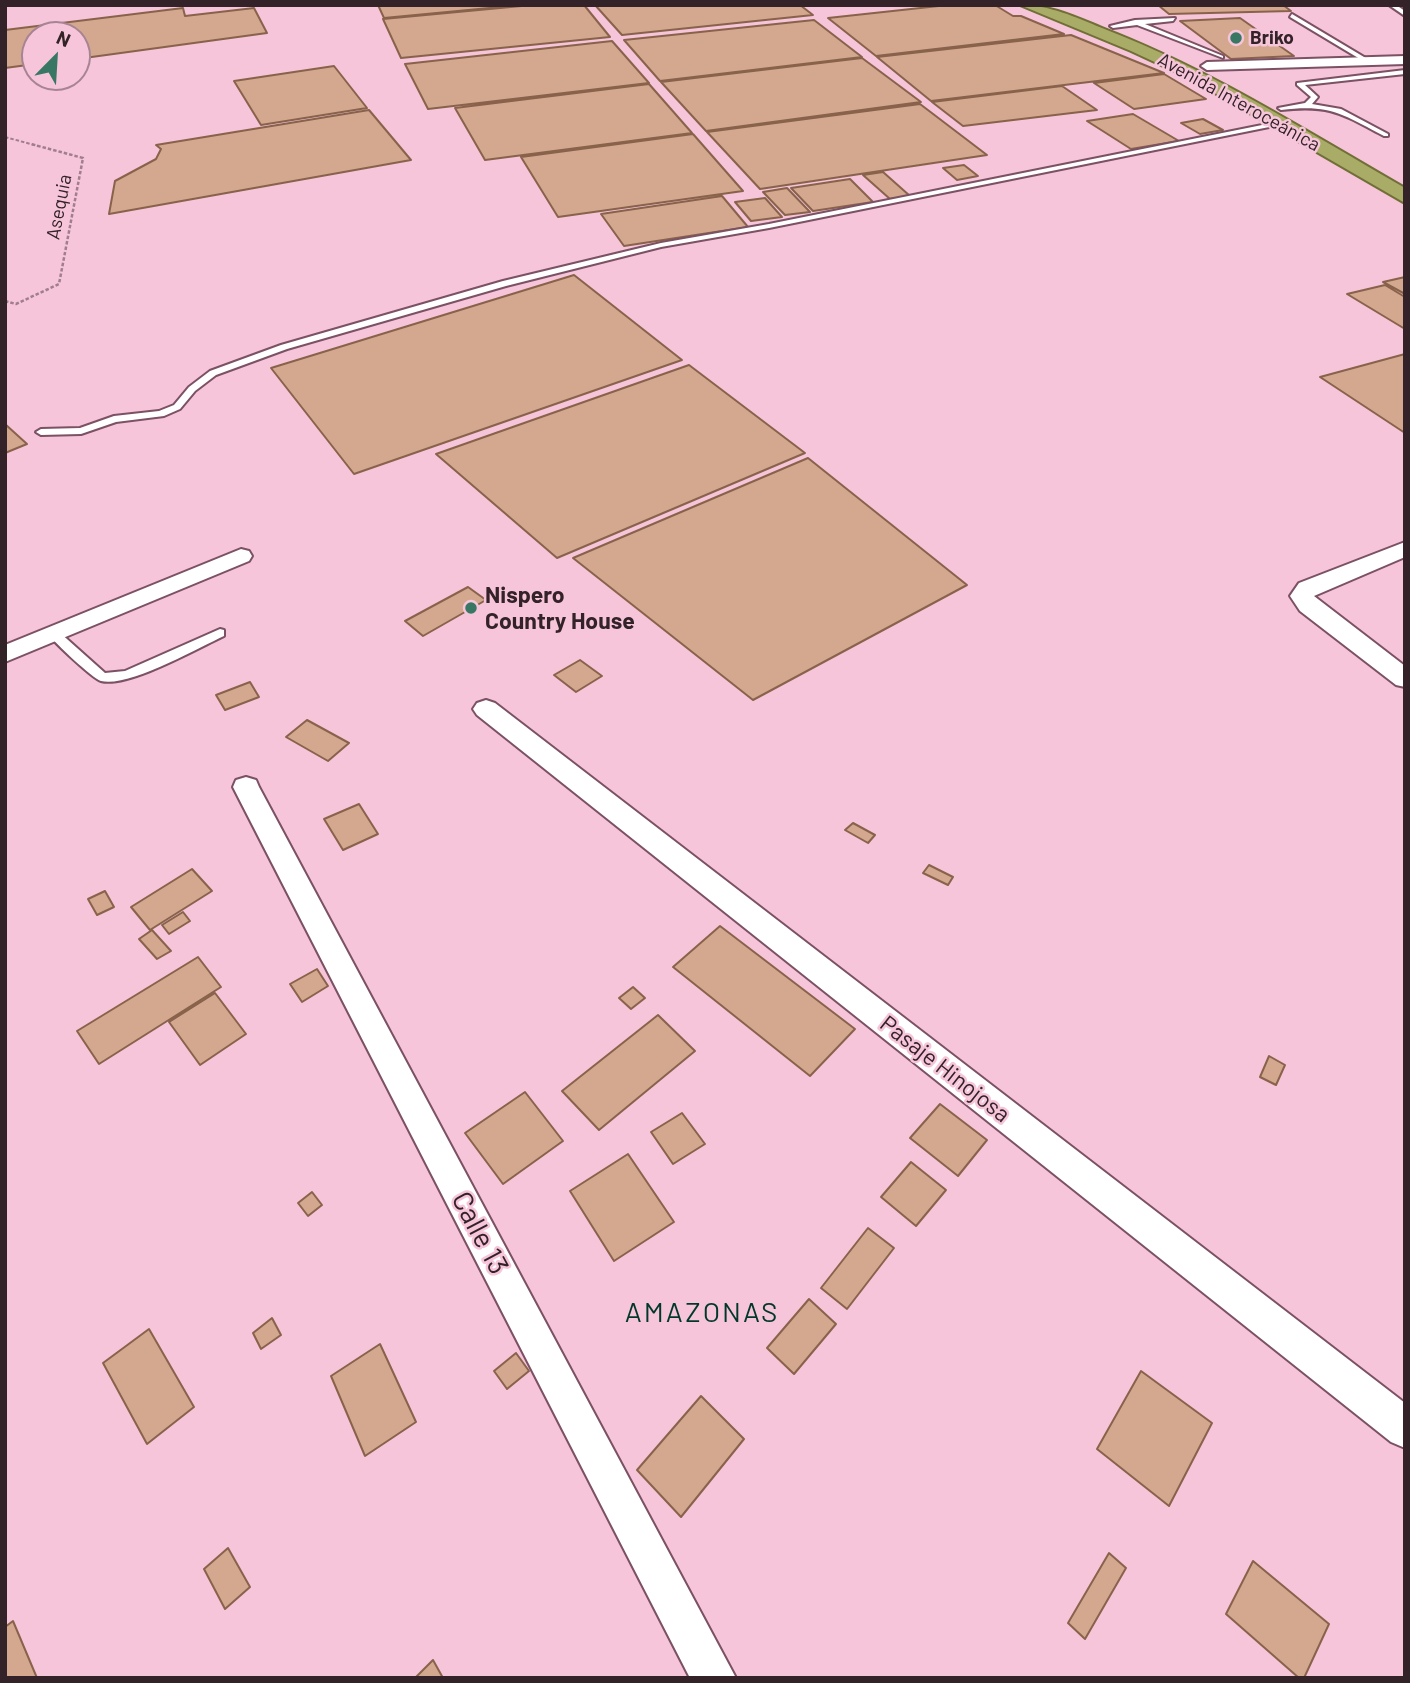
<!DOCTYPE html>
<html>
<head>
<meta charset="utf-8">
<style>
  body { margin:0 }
  #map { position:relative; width:1410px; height:1683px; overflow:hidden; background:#f6c5d9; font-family:Barlow,sans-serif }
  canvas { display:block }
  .frame { position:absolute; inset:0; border:7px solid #342229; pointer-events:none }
  .north { position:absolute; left:21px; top:21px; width:70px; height:70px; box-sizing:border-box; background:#f6c5d9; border:2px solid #a88493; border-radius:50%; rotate:24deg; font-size:19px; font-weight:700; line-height:28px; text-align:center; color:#342229 }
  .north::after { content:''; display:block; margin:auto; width:24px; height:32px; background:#387764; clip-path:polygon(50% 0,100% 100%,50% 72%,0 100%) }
</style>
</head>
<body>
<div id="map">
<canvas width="1410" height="1683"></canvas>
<div class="frame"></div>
<div class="north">N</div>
</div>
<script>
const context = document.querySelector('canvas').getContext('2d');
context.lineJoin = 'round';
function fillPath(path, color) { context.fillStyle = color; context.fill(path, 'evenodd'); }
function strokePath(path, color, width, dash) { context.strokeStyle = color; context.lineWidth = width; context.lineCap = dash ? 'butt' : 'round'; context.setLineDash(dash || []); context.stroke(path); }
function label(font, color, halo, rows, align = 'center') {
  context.font = font + ' Barlow,sans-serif'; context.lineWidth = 5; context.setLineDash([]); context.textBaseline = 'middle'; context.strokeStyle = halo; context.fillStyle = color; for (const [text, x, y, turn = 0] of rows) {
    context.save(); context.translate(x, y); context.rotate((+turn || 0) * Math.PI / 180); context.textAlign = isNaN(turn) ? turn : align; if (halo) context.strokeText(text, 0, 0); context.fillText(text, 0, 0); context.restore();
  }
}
const building = new Path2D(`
  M378,5h143l-137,13z
  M532,5h52l26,32 -209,21 -18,-39z
  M595,5h205l13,10 -191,20z
  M948,5h47l18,11h8l43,18 -188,22 -48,-38z
  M1158,5h125l8,6 -122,3z
  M183,8l2,8 69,-8 13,25 -190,26v-24h-42v29l-30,4v-38z
  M1240,18l54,38 -63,3 -51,-38z
  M814,20l48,37 -202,24 -36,-41z
  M1071,35l93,38 -233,28 -54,-44z
  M612,41l37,42 -221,26 -23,-45z
  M862,58l59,44 -215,29 -45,-49z
  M334,66l33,42 -106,17 -27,-44z
  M1164,74l42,25 -72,10 -40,-26z
  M649,84l43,49 -207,27 -30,-52z
  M1062,86l35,24 -134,16 -31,-24z
  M920,104l67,51 -227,34 -53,-57z
  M369,110l42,50 -302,54 6,-33 41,-22 5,-10 -5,-4z
  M1133,114l46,27 -48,8 -44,-28z
  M1203,119l20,11 -23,4 -19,-11z
  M693,134l50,57 -185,26 -37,-60z
  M964,165l14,11 -21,4 -14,-12z
  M883,172l27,24 -20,3 -27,-24z
  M850,179l23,23 -60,9 -22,-23z
  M787,188l23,24 -25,3 -22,-23z
  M722,196l26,31 -124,19 -23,-32z
  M765,198l17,19 -31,4 -16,-19z
  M574,275l108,85 -328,114 -83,-106z
  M1405,277v17l-22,-12z
  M1385,285l20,12v32l-58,-35z
  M1405,354v79l-85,-56z
  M689,365l116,88 -248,105 -121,-104z
  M5,424l22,20 -22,9z
  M808,458l159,127 -214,115 -180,-142z
  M468,587l18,13 -63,36 -18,-15z
  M580,660l22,16 -26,16 -22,-17z
  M250,682l9,15 -34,13 -9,-15z
  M307,720l42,23 -21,18 -42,-24z
  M359,804l19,30 -35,16 -19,-31z
  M853,823l22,12 -7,8 -23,-13z
  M929,865l24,12 -5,8 -25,-12z
  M192,869l20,22 -62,39 -19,-23z
  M105,891l9,16 -17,8 -9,-16z
  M183,912l7,9 -21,13 -7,-9z
  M720,926l135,103 -45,47 -137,-109z
  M152,930l19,21 -14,8 -18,-20z
  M198,957l23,30 -122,77 -22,-33z
  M317,969l11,17 -26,16 -12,-18z
  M633,987l12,11 -14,11 -12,-11z
  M215,993l31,41 -46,31 -31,-43z
  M658,1015l37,36 -96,79 -37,-39z
  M1269,1056l16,9 -9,20 -16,-8z
  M525,1092l38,49 -60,43 -38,-51z
  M940,1104l47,36 -29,36 -48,-38z
  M682,1113l23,31 -32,20 -22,-32z
  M628,1154l46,68 -60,39 -44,-70z
  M911,1162l35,28 -30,36 -35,-29z
  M312,1192l10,13 -14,11 -10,-13z
  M868,1228l26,20 -47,61 -26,-21z
  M809,1299l27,25 -42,50 -27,-26z
  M272,1318l9,17 -20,14 -8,-16z
  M149,1329l45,78 -47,37 -44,-81z
  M380,1344l36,78 -51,34 -34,-80z
  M516,1353l13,18 -22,18 -13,-18z
  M1141,1371l71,52 -43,83 -72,-57z
  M701,1396l43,43 -63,78 -44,-47z
  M228,1548l22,39 -25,22 -21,-40z
  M1109,1553l17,15 -41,71 -17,-16z
  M1253,1561l76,63 -25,54h-5l-73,-64z
  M13,1621l24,57h-32v-51z
  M433,1660l10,18h-28z`);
fillPath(building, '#d3a88f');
strokePath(building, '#89624b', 2);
const service = new Path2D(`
  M1389,5h7l9,6v5z
  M1292,14l77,46 1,1 -5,1 -75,-45z
  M1175,18l-2,3 -28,3 78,32v2l-86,-33 -24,3 -3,-2 25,-6z
  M1405,70v4l-100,11 13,12 -6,7 29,5 47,25v2h-4c-42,-22 -54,-32 -103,-26l-3,-2 27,-5 6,-6 -14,-12v-2z
  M1282,121l2,3 -515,104 -108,19 -155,39 -219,63 -71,26 -21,16 -15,18 -16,7 -48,6 -35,12 -40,1 -5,-3 5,-3 39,-1 34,-12 45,-5 15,-6 15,-18 21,-16 71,-26 222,-64 158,-38 108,-19z
  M220,629l4,1v6c-26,12 -96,52 -123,45 -8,-2 -46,-38 -53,-47l2,-3h8l47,42 20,-2z`);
const minor = new Path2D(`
  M1405,56v8l-198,6 -6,-4 6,-4z
  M1405,542v15l-91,39 91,70v21l-9,-2 -96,-74 -10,-15 9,-13z
  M241,549l8,2 3,5 -3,5 -244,101v-17z
  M486,700l9,3 910,700v45l-14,-6 -914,-727 -4,-6 4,-6z
  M246,777l10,3 3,7 477,891h-46l-457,-891 3,-7z`);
const trunk = new Path2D(`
  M1020,5c30,0 55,12 82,23 107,41 204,103 303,160v15l-216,-125 -58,-27z`);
strokePath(service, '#7b5163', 4);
strokePath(minor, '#7b5163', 4);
strokePath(trunk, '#716e37', 4);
strokePath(new Path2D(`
  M5,137l33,9`), '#a17e8c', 2, [3.5, 2]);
strokePath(new Path2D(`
  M5,301l11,3 43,-20 24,-126 -52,-14`), '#a17e8c', 2.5, [3.5, 2]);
fillPath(service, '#fff');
fillPath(minor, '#fff');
fillPath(trunk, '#a8ac66');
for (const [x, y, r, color] of [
  [1236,38,7,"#387764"],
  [471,608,7,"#387764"]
]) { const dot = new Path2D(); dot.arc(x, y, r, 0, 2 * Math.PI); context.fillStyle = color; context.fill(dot); strokePath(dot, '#f6c5d9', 2.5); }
label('bold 19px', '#342229', '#f6c5d9', [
  ["Briko",1250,38]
], 'left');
label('19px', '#342229', '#f6c5d9', [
  ["Avenida Interoceánica",1239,102,29],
  ["Asequia",59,207,-79]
]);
label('bold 23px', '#342229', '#f6c5d9', [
  ["Nispero",485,595],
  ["Country House",485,621]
], 'left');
label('23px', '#342229', '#f6c5d9', [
  ["Pasaje Hinojosa",945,1069,38]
]);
label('28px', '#342229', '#f6c5d9', [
  ["Calle 13",480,1233,62]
]);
context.letterSpacing = '2px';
label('28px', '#003729', '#f6c5d9', [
  ["AMAZONAS",702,1313]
]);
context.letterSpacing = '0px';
</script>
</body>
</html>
